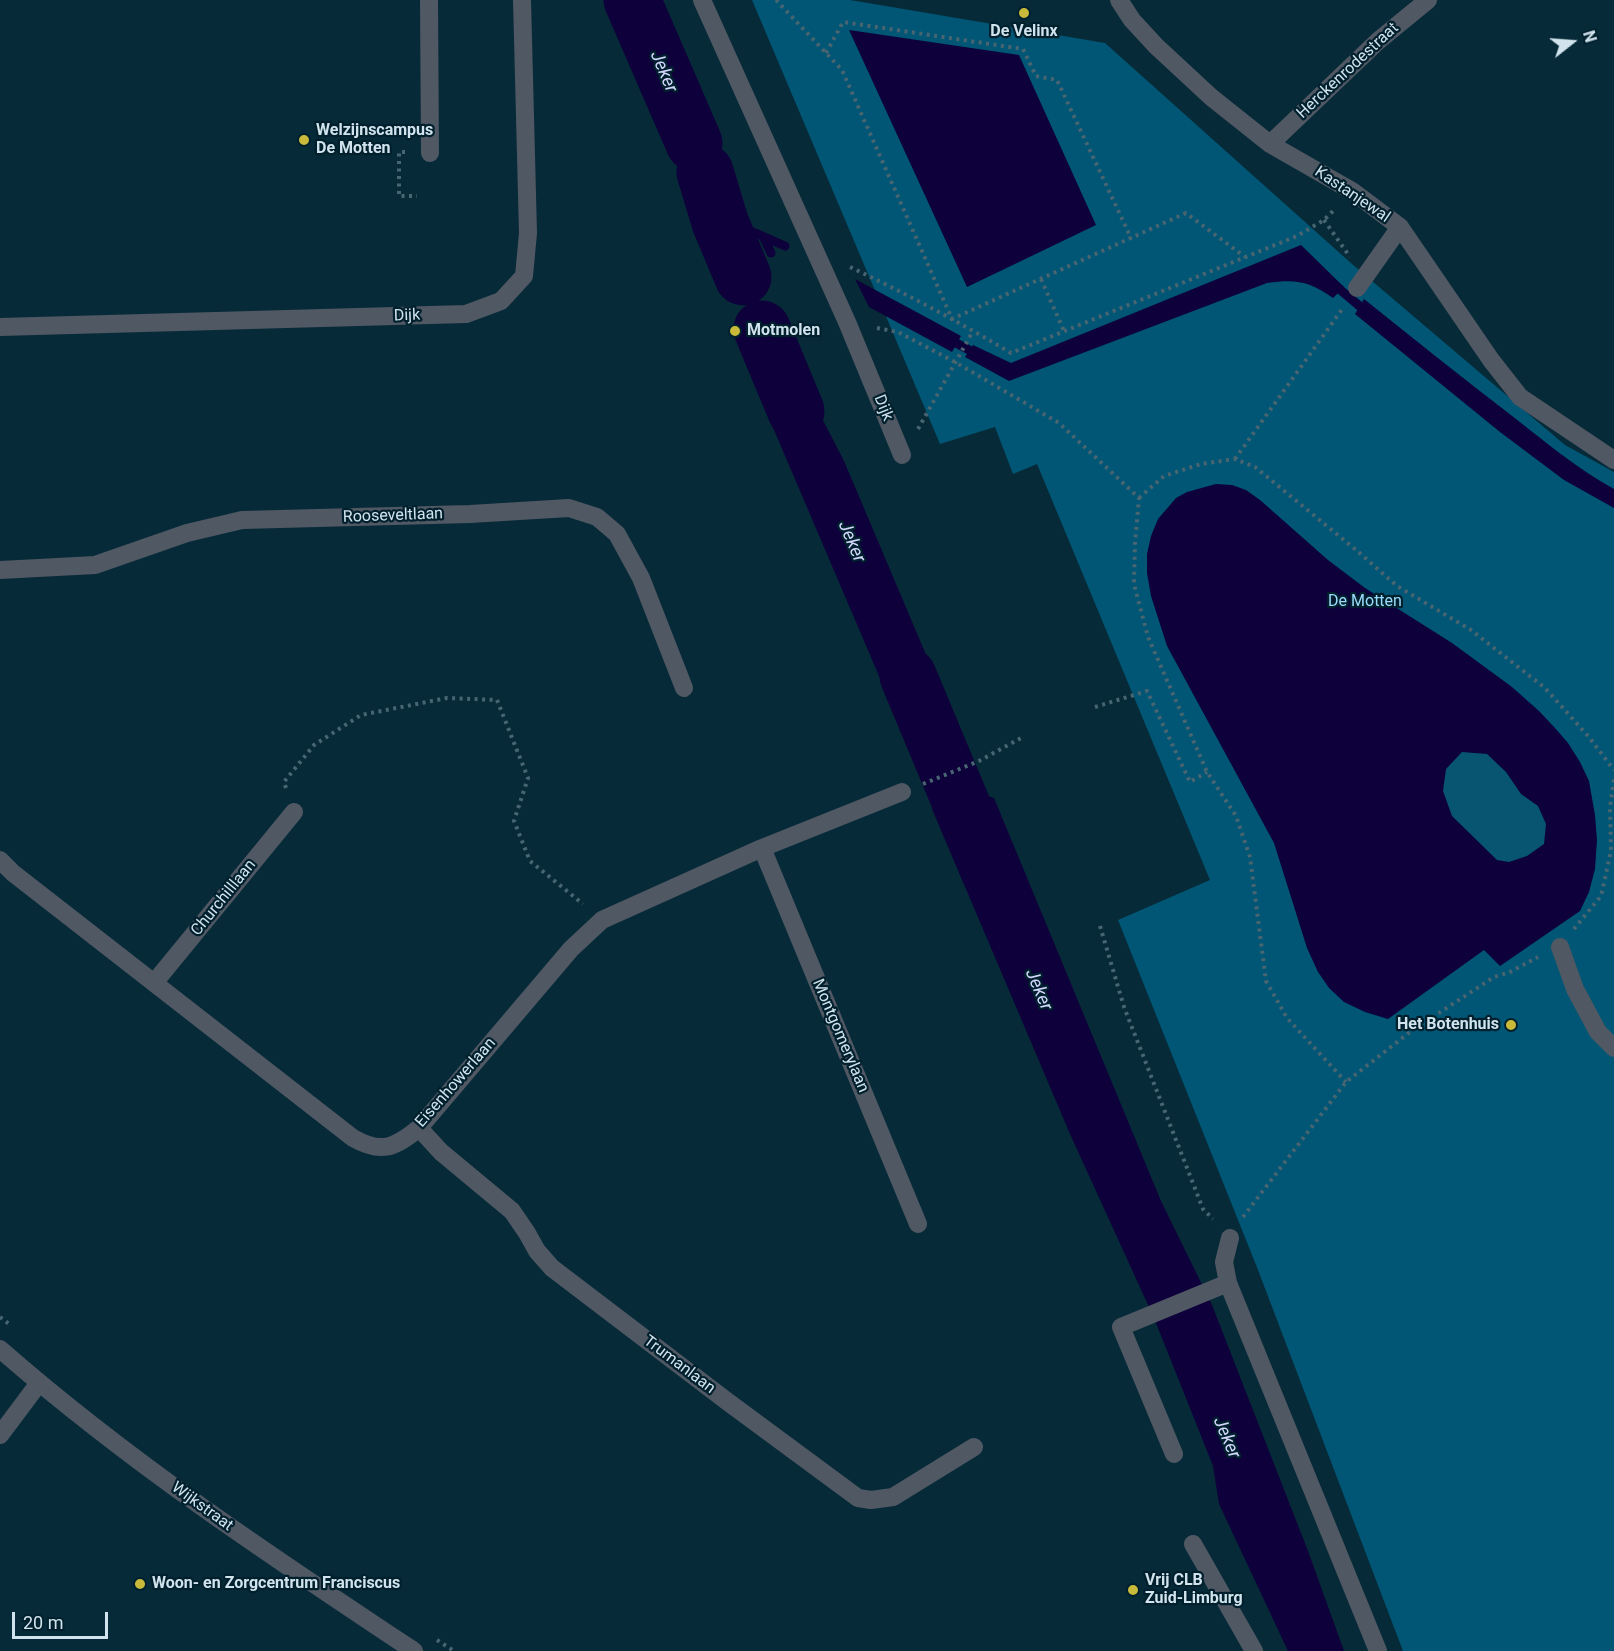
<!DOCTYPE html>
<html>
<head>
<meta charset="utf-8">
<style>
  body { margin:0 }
  #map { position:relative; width:1614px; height:1651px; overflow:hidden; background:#072a38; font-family:Roboto,sans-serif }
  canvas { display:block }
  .north { position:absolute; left:1542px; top:12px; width:60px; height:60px; -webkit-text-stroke:4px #00202e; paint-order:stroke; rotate:73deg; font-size:16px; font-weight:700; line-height:24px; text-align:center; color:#d1e3ec }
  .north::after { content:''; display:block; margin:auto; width:21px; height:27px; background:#d1e3ec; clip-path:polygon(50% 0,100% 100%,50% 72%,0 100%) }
  .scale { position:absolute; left:12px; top:1612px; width:96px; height:27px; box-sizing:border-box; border:3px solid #d1e3ec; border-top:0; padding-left:8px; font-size:18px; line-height:21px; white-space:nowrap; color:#d1e3ec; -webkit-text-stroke:4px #00202e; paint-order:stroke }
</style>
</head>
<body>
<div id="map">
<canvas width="1614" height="1651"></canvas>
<div class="north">N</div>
<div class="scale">20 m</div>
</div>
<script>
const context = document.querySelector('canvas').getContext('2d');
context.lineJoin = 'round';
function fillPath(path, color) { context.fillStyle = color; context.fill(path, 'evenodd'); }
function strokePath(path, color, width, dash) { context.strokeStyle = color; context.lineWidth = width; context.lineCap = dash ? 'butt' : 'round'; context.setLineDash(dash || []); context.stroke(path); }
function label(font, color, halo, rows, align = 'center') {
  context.font = font + ' Roboto,sans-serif'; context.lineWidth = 4.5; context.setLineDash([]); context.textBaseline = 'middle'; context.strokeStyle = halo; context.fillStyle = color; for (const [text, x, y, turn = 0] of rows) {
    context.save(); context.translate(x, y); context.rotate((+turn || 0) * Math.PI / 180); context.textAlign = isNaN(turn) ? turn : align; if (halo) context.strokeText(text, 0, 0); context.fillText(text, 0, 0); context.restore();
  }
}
fillPath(new Path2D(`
  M752,0h98l255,43 247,221 213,181 49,27v1179h-211l-145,-381 -140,-350 92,-40 -173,-416 -24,10 -18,-47 -55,17z`), '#005674');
fillPath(new Path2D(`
  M1462,752l25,1 19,19 15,22 17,12 8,18 -2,20 -17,12 -18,6 -12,-2 -45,-44 -9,-25 3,-22z`), '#085571');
fillPath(new Path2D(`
  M849,30l170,25 77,170 -129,62z
  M1301,245l43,42 -11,11c-24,-17 -37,-19 -66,-15l-258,98 -44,-24 8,-12 38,18z
  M855,279l106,57 -9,16 -83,-45z
  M1364,299c51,41 101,81 152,120 32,25 63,51 98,70v19l-50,-28 -64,-48 -145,-118z
  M779,335l65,126 116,274 -46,23 -175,-410z
  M1216,484l16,1 14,5 14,10 68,60 37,28 87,55 60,44 27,24 16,17 13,15 12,19 9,19 6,34 2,25 -2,29 -6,23 -9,19 -80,55 -16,-16 -96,69 -23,-7 -21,-10 -15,-14 -11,-16 -11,-24 -33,-105 -107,-197 -16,-50 -4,-23v-19l4,-18 7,-17 18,-21 11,-6zM1462,752l25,2 19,18 15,22 17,12 8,18 -2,20 -17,12 -18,6 -12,-2 -45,-44 -9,-25 3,-22z
  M971,791l23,7 167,403 51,104 96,246 36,100h-56l-69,-147 -6,-38 -59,-148 -84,-184 -138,-325z`), '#0e013b');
strokePath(new Path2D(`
  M720,222l33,10 32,14
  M764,238l7,15
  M1331,282l38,32
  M947,338l33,18`), '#0e013b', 9);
strokePath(new Path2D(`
  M632,0l62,143
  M705,172l15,50 23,55
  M762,329l34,82
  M908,676l81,194`), '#0e013b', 57);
strokePath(new Path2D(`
  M776,0l66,70 110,249 234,-106 59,44
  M826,53l17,-31 180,27 13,27 21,4 74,158
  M405,152h-6v44h18
  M1324,220l26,37
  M850,267c55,26 109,55 161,86l286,-117 27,-16 11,-11
  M1041,279l23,52
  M877,328l21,4 57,30 104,61 80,75 -4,45 -1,41 14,53 59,135 29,44 14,41 16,124 21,37 59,64
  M918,429l55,-98
  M1235,459l108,-151
  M1139,498l25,-22 37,-12 34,-5 20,8 100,82 42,37 74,44 74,58 43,48 26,34
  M1095,707l52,-16 43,91 17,-10
  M923,784l56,-23 42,-23
  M286,788l-2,-6 30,-37 47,-30 86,-17 50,2 31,78 -14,43 16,40 53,43
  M1100,926l24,81 79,202 10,10
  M1574,929l27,-33 10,-45 -1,-44 4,-28
  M1243,1217l103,-135 64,-50 84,-55 16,-5 28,-15
  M0,1317l9,7
  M437,1640l17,11`), '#486572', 4, [3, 4.5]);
strokePath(new Path2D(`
  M429,0l1,153
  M702,0l145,322 55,133
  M1119,0l13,20 24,26 55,51 59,47 82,47 48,36 91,133 29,37 94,63
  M1270,144l108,-103 50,-41
  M1357,288l43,-61
  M0,327l466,-13 35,-13 23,-25 4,-43 -6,-233
  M0,570l95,-5 92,-32 55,-13 228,-6 99,-6 28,9 20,17 24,44 43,110
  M762,848l156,376
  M0,860l13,13 340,265c28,16 42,10 66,-10l152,-179 31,-29 160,-72 140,-56
  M1560,947l15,42 23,43 16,16
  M154,983l140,-171
  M419,1128l22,24 71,59 15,22 10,18 15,17 176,134 130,96 13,2 22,-3 81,-50
  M1230,1238l-6,24 4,21 150,368
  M0,1349c129,113 271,207 414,302
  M0,1435l39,-52
  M1174,1454l-53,-127 107,-44
  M1193,1544l61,107`), '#505864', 18);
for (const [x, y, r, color] of [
  [1024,13,6,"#c9ba3a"],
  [304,140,6,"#c9ba3a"],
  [735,331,6,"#c9ba3a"],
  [1511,1025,6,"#c9ba3a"],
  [140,1584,6,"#c9ba3a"],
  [1133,1590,6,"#c9ba3a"]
]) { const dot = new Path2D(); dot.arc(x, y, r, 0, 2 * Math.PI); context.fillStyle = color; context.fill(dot); strokePath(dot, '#00202e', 2); }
label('bold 16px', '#d1e3ec', '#00202e', [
  ["De Velinx",1024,32,"center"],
  ["Welzijnscampus",316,131],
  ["De Motten",316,149],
  ["Motmolen",747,331],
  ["Het Botenhuis",1499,1025,"right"],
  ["Vrij CLB",1145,1581],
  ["Zuid-Limburg",1145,1599],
  ["Woon- en Zorgcentrum Franciscus",152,1584]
], 'left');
label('16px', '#d1e3ec', '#00202e', [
  ["Herckenrodestraat",1348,71,-43],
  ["Kastanjewal",1352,195,34],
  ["Dijk",407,316,-2],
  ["Dijk",883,408,68],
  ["Rooseveltlaan",393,516,-2],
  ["Churchilllaan",224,898,-51],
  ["Montgomerylaan",840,1036,67],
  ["Eisenhowerlaan",456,1083,-49],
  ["Trumanlaan",679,1365,37],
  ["Wijkstraat",202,1507,36]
]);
label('16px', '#9bdcfc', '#00202e', [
  ["De Motten",1365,602]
]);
label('italic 18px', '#d4d7fd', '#00202e', [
  ["Jeker",663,72,67],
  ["Jeker",851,542,67],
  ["Jeker",1038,990,67],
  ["Jeker",1226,1438,67]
]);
</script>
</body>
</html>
